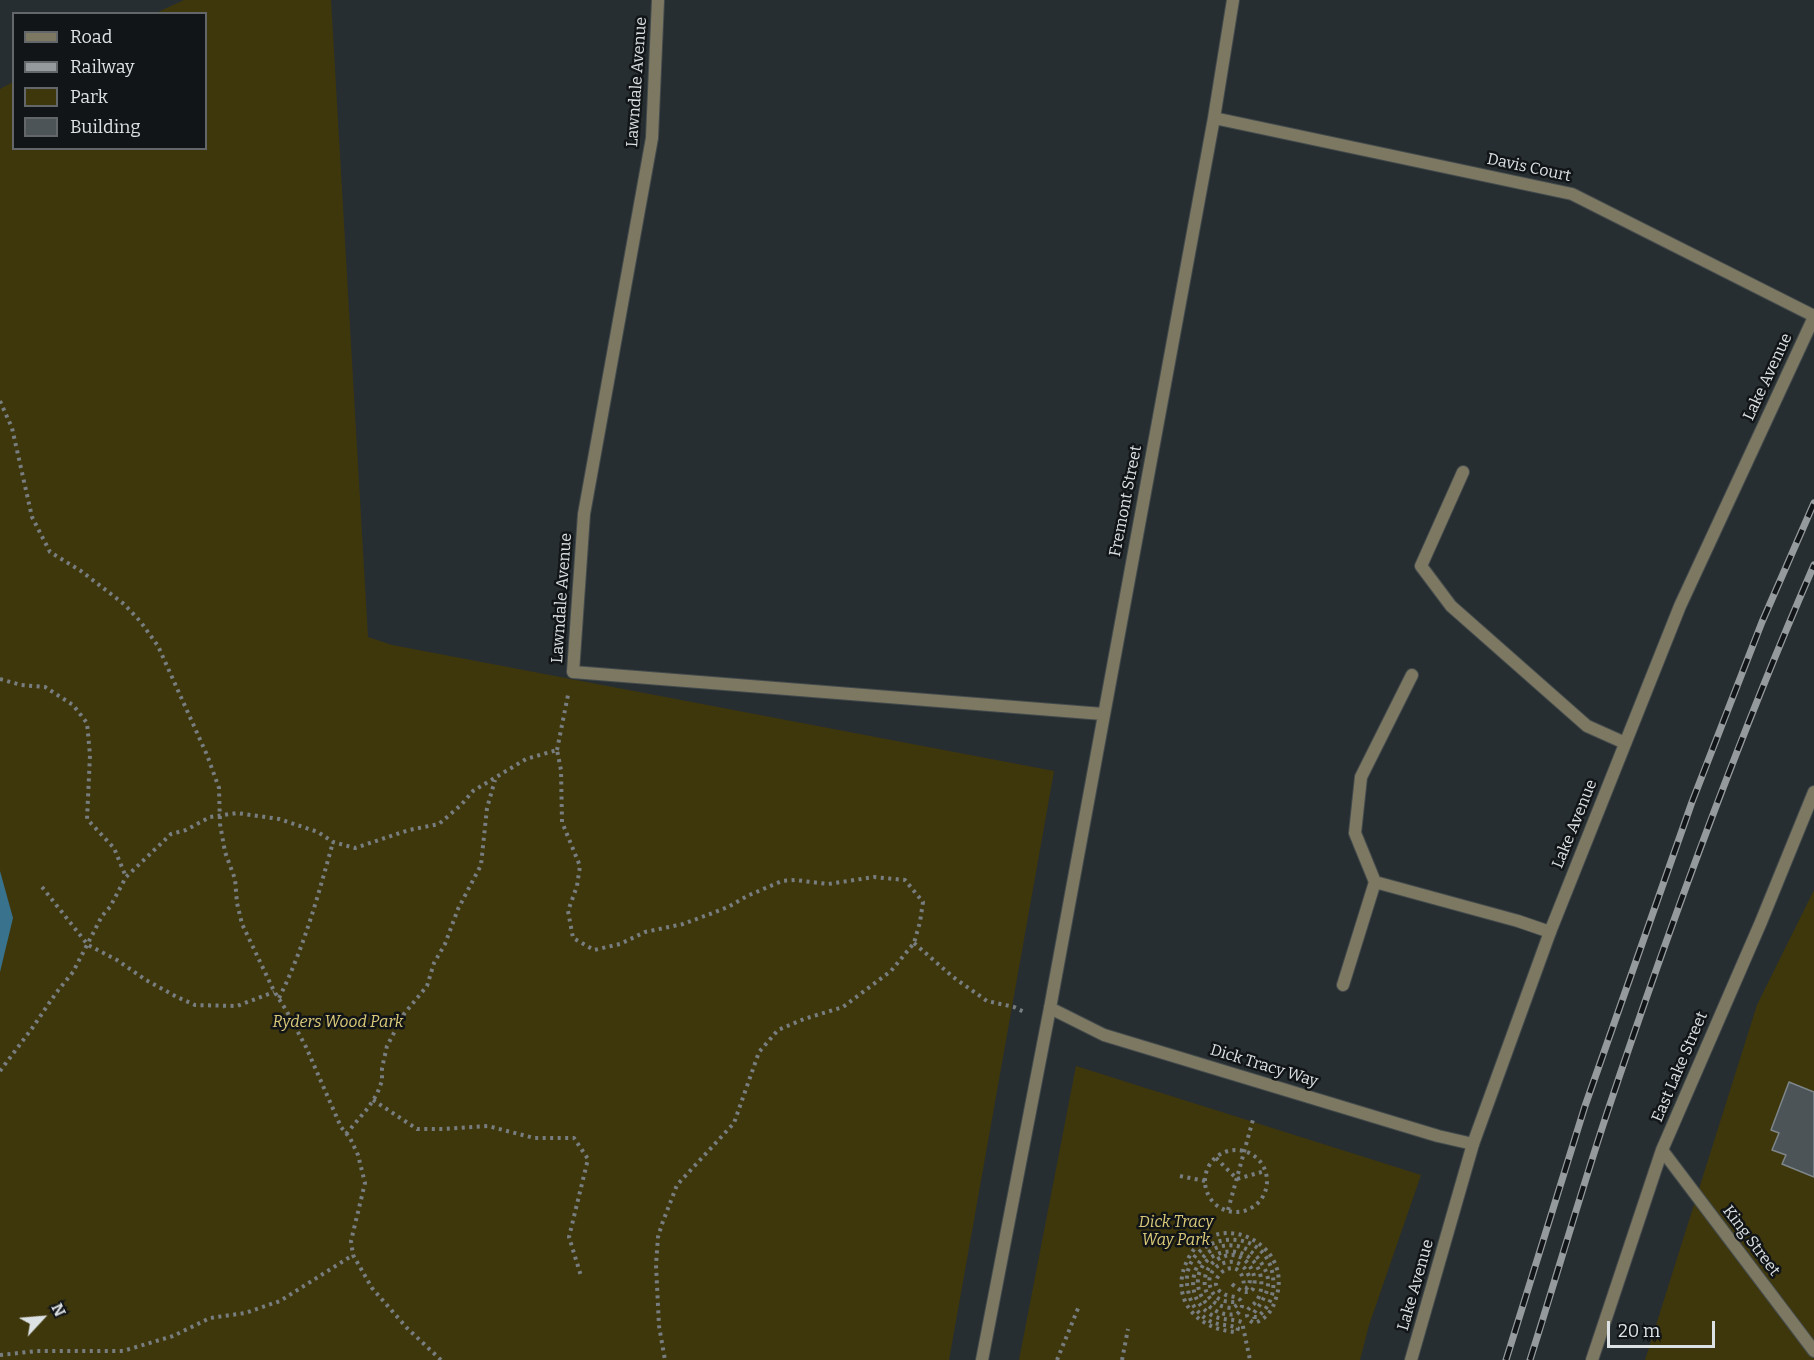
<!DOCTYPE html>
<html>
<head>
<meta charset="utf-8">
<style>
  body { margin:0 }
  #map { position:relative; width:1814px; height:1360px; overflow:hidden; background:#272e31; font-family:Bitter,serif }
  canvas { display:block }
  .legend { position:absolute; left:12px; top:12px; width:195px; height:138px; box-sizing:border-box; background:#121517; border:2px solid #636769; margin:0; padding:8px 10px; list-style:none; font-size:18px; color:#dce1e3 }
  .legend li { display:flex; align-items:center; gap:12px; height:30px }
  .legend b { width:30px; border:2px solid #636769 }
  .north { position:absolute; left:12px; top:1288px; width:60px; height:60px; -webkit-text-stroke:4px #121517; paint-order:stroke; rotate:64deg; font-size:16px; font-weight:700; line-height:24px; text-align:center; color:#dce1e3 }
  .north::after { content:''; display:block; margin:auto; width:21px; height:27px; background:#dce1e3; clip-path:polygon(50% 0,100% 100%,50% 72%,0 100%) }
  .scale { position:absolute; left:1607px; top:1321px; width:108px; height:27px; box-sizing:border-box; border:3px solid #dce1e3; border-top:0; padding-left:8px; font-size:18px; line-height:21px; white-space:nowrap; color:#dce1e3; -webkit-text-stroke:4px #121517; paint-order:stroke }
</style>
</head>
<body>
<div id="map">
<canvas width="1814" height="1360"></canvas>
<ul class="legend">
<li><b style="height:8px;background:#7d7862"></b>Road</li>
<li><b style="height:8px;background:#959b9d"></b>Railway</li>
<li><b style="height:16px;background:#3f370c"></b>Park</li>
<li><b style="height:16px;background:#4c5458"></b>Building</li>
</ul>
<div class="north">N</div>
<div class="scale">20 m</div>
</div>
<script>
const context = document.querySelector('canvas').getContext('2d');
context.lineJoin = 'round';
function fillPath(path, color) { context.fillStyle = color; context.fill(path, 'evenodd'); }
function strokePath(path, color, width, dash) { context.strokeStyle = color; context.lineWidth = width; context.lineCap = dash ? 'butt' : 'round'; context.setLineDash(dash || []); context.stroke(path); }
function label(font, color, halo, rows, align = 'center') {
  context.font = font + ' Bitter,serif'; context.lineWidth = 5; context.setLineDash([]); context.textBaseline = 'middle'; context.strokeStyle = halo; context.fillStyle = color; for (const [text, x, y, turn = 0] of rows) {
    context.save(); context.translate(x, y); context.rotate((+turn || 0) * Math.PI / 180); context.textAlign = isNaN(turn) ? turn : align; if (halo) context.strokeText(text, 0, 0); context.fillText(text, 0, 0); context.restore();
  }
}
fillPath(new Path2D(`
  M184,0h147l37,637 24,8 662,126 -105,589h-949v-1271l13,-7 1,66h192v-134l-50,-1z
  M1814,890v470h-169l112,-355z
  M1076,1066l345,109 -52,150 -9,35h-341z`), '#3f370c');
fillPath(new Path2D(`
  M0,871l13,47 -13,54z`), '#38728d');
const building = new Path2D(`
  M1789,1082l25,10v85l-32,-13 4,-9 -14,-5 7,-17 -8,-3z`);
fillPath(building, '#4c5458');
strokePath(building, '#7e868a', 1.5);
const service = new Path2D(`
  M1463,472l-42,94 30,40 136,120 38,17
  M1375,882l143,39 32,11
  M1343,985l32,-103 -20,-49 6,-56 51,-102
  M982,1360l68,-352`);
const minor = new Path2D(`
  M658,0l-6,138 -68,376 -11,158 530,42
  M1233,0l-19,118 -164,890 54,27 334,101 35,8
  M1214,118l358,76 242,122
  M1662,1150l152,201
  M1592,1360l70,-210 99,-228 53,-130`);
const tertiary = new Path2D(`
  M1411,1360l62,-216 77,-212 130,-326 134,-289`);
strokePath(service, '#444b4d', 14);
strokePath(minor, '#444b4d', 14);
strokePath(tertiary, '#444b4d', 14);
strokePath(new Path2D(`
  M0,401l12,27 20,89 18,35 31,19 43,33 16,17 18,25 49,109 12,33 1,36 5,28 10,27 2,24 5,21 32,67 12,19 20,37 35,80 9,11 8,17 7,28 -14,58 2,14 19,33 35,40 34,32
  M0,679l21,6 24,2 28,18 14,18 3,32 -3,64 27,29 12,29
  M557,750l11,-55
  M42,887l46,58 29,15 29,20 31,17 18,8 42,1 37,-14
  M914,943l39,34 34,24 27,6 12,6
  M279,998c25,-50 39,-102 54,-156
  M0,1071l33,-44 23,-34 17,-21 29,-56 8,-9 16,-30 45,-43 15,-4 24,-13 27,-4 42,6 39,13 15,10 22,6 54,-18 30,-6 22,-19 12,-14 53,-32 31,-9 4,20 1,52 18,44 -3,20 -9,25 5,27 21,12 26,-6 25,-12 38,-8 27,-10 18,-7 19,-11 35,-15 13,-1 33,4 46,-7 31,3 18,22 -3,20 -6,21 -23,28 -48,36 -39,12 -26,11 -19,22 -25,71 -57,62 -15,39 -4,13 -2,28 3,61 6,34
  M373,1100l44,29h27l44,-3 46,12h40l14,21 -19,78 12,39
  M346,1134l22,-26 9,-14 5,-13v-13l5,-22 17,-32 23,-28 7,-23 11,-19 13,-35 23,-44 6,-57 8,-28
  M1205 1181a31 31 0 1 1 62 0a31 31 0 1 1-62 0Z
  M1216,1158l21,21 28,-8
  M1180,1176l25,5
  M1228,1210l26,-94
  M1232,1284c37,33 26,-47 -14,-25 -18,10 -18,38 1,46 4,2 10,3 14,3l4,-3 -2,-3c-11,0 -20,-2 -24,-13 -10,-24 28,-39 37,-15 3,6 2,9 -1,14l-3,-1c-1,-40 -46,-6 -20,7 5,3 10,2 14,4 6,4 5,11 -1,16 -20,4 -41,-13 -39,-35 3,-29 44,-38 59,-13 6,11 6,26 -1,36 -3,3 -8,6 -9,10 -1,6 3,9 7,11 11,-3 18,-12 21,-22 22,-57 -58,-95 -86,-44 -22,40 7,73 48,75l1,-4c-10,-4 -21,-2 -30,-8 -11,-7 -18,-17 -20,-30 -12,-56 78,-72 85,-13 2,15 -3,31 -16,40h-3l-1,-3c12,-16 22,-30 9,-50 -5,-9 -12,-14 -21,-17 -42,-12 -66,44 -31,67 10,7 21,4 32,8l8,38
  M0,1355l37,-4h86l50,-15 37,-18 35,-5 35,-12 73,-46
  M1057,1360l22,-54
  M1122,1360l6,-31`), '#787e80', 4, [3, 4.5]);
strokePath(service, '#7d7862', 12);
strokePath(minor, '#7d7862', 12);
strokePath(tertiary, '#7d7862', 12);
const rail = new Path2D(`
  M1506,1360l79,-254 107,-304 70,-180 52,-119
  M1530,1360c26,-82 50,-165 77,-247 62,-185 129,-369 207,-548`);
strokePath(rail, '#959b9d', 7);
strokePath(rail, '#121517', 4.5, [14]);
label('16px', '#dce1e3', '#121517', [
  ["Lawndale Avenue",637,82,-86],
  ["Davis Court",1529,168,12],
  ["Lake Avenue",1768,377,-65],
  ["Fremont Street",1126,501,-79],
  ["Lawndale Avenue",562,598,-86],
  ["Lake Avenue",1575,824,-68],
  ["Dick Tracy Way",1264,1066,17],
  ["East Lake Street",1680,1067,-67],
  ["King Street",1751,1241,53],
  ["Lake Avenue",1416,1285,-74]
]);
label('italic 16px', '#dbca79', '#121517', [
  ["Ryders Wood Park",338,1023],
  ["Dick Tracy",1176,1223],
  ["Way Park",1176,1241]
]);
</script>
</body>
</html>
